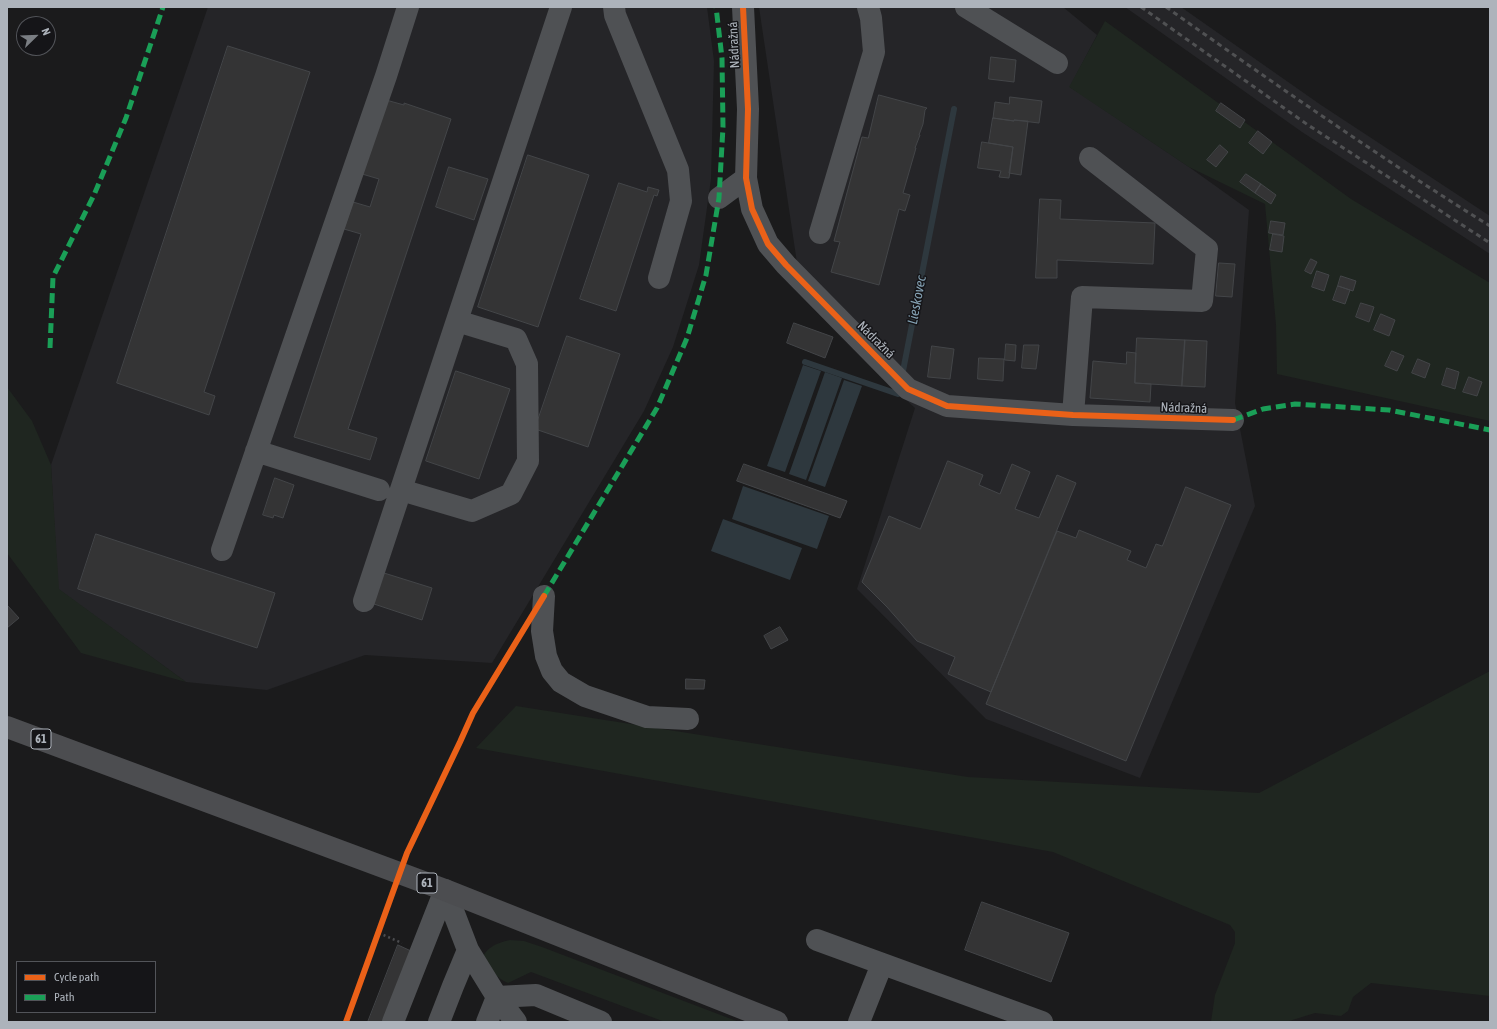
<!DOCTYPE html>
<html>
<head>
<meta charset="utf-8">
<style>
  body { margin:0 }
  #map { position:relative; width:1497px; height:1029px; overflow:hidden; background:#1b1b1c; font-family:"Asap Condensed",sans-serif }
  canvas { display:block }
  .frame { position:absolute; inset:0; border:8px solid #adb3bb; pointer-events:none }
  .legend { position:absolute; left:16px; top:961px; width:140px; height:52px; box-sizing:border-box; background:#151518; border:1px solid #525459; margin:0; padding:5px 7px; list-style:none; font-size:12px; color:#adb3bb }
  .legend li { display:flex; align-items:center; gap:8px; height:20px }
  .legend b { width:20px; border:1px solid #525459 }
  .north { position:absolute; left:16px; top:16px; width:40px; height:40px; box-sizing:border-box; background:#151518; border:1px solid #525459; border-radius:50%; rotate:67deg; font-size:11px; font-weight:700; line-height:16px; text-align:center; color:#adb3bb }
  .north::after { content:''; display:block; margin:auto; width:14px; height:18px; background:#7a7e83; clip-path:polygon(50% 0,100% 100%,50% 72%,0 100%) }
</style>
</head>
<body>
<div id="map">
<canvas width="1497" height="1029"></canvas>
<div class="frame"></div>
<ul class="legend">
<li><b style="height:5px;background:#ea6118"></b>Cycle path</li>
<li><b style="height:5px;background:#1a9f57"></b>Path</li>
</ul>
<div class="north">N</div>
</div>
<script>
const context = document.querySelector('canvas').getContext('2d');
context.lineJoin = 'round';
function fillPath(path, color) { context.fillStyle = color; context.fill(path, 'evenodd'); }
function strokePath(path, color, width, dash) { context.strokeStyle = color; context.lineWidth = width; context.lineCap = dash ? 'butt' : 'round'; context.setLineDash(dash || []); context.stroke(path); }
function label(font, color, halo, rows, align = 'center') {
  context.font = font + ' "Asap Condensed",sans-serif'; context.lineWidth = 3; context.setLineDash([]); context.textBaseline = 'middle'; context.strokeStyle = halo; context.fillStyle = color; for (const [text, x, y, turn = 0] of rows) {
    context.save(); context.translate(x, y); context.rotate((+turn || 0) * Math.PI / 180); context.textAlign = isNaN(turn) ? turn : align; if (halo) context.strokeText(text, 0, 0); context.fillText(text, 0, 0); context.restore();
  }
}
fillPath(new Path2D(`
  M208,7h499l7,54 -3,118 -12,86 -26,82 -29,64 -152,252 -127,-8 -98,35 -81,-8 -128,-93 -7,-124z
  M759,7h304l34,28 -27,52 119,80 60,43 -14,193 20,103 -115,272 -154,-59 -129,-130 58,-181 -22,-20 -92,-98z
  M1125,7h56l140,98 169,111v38l-188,-122z`), '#252528');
fillPath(new Path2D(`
  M1105,21l246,178 139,84v138l-213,-47 -1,-49 -11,-121 -76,-37 -120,-80z
  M7,387l25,34 19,44 8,124 127,93 -105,-29 -74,-100z
  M1490,671v325l-119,-13 -18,14 -5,14 -7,5 -26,-3 -29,9h-75l4,-27 20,-52v-11l-5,-7 -177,-73 -577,-104 40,-42 452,71 291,16z
  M510,940l14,1 18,6 197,75h-74l-134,-50 -23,11c-13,-5 -18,-16 -25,-27 7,-11 15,-13 27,-16z`), '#1f2620');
fillPath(new Path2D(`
  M803,365l18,6 -36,101 -18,-6z
  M825,372l17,6 -36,102 -17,-6z
  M844,380l18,6 -37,101 -17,-6z
  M743,486l86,30 -12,33 -85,-30z
  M723,519l79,29 -12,32 -79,-29z`), '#2e383e');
strokePath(new Path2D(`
  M805,362l93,32 2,-5
  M902,376l52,-267`), '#2e383e', 6);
const building = new Path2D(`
  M228,46l82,26 -106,320 11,4 -6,19 -92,-32z
  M991,57l25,3 -2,22 -25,-3z
  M879,95l48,13 -2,2 -2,14 -4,11h1l-5,13h1l-13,45 7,2 -5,16 -6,-2 -20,76 -48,-13 8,-27 1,-3 -6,-1 28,-104 6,1z
  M1010,97l32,4 -3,22 -25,-3v1l-21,-3 2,-16 14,2z
  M386,100l18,5v-2l47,16 -103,310 29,9 -7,22 -76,-23 67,-203 -17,-5 9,-27 17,5 9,-28 -17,-5z
  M1221,103l24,17 -5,8 -24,-17z
  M993,118l21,3v-1l14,1 -7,54 -12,-2 4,-26 -24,-4z
  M1258,131l14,11 -9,12 -14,-11z
  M982,142l31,5 -4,31 -10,-1 2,-6 -23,-3z
  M1220,145l8,7 -12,15 -9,-7z
  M528,155l61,20 -51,152 -60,-20z
  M449,167l39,12 -14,41 -38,-13z
  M1246,174l15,10 -6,9 -15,-11z
  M619,183l28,9 1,-5 11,3 -2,6 -3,-1 -38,116 -36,-12z
  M1261,184l15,11 -5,9 -16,-11z
  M1040,199l21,1 -1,19 95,4 -2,41 -96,-4v18h-21z
  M1271,221l14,2 -2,12 -14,-2z
  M1273,234l11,2 -2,16 -12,-2z
  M1311,259l6,3 -6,12 -6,-3z
  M1219,263l16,1 -3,33 -16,-1z
  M1317,271l12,4 -5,16 -12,-4z
  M1341,276l15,5 -3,10 -15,-5z
  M1338,286l12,4 -5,14 -12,-4z
  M1361,303l13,4 -5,15 -13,-5z
  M1381,314l14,6 -6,16 -15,-6z
  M794,323l39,14 -8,21 -38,-15z
  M567,336l53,18 -32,93 -53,-18z
  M1137,338l48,2 -3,46 -47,-3z
  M1185,340l22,1 -2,46 -23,-1z
  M1006,344l10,1 -1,16 -10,-1z
  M1024,345h15l-3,24 -14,-1z
  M932,346l22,3 -4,30 -22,-2z
  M1392,351l12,5 -7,15 -12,-5z
  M1127,352l9,1 -1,30 16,1 -1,18 -60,-4 3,-37 33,3z
  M979,358l25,1 -1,22 -25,-2z
  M1418,359l12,5 -5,14 -13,-5z
  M1447,368l12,4 -4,17 -13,-4z
  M456,371l54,18 -31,90 -53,-18z
  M1469,377l13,5 -5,14 -14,-4z
  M948,461l35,14 -4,10 21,9 12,-30 18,8 -15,37 24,9 18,-43 19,8 -85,209 -43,-18 7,-17 -38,-16 -30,-34 -25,-25 27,-66 31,13z
  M744,464l103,37 -7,17 -103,-37z
  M275,478l19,7 -11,33 -9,-3 -1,3 -10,-3z
  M1186,487l45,18 -105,256 -140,-57 71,-173 19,7 3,-8 52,21 -4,9 19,8 10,-24 6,2z
  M96,534l179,59 -18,55 -179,-59z
  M384,573l48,15 -10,32 -48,-16z
  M7,605l12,13 -12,10z
  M780,627l8,13 -17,9 -7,-13z
  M686,679l19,1 -1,9h-18z
  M982,902l87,31 -18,49 -86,-32z
  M398,945l13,6 -28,71h-15z`);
fillPath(building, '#343435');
strokePath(building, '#434548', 1);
strokePath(new Path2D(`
  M407,853l53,-111 13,-29 48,-79
  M379,933l23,10
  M346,1022l46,-125`), '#4b4c4f', 2.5, [2, 3]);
strokePath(new Path2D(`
  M614,7l1,8 63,155 3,31 -22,77
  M743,7l5,102 -2,69 6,31 16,35 18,21 122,124 39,17 126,9 160,5
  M966,7l91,56
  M719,198l27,-20
  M820,233l54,-181 -3,-34 -3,-11
  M1073,415l9,-118 120,4 5,-52 -117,-91
  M256,451l123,39
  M401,490l71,21 39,-17 17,-33 -1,-97 -11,-25 -59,-18
  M222,550l164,-474 22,-69
  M544,596l-2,35 4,25 6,15 9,11 24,14 62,21 41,2
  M364,601l197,-594
  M445,890l23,60 29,47 19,25
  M817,940l225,82
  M393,1022l52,-132
  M439,1022l14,-36 15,-36
  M487,1022l10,-25 39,-2 65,27
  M859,1022l23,-58`), '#4f5154', 22);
strokePath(new Path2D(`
  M7,727l438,163 332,132`), '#4c4d50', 22);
strokePath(new Path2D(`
  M1141,7l167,118 182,118
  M1166,7c106,75 213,150 324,219`), '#505153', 3, [5, 4]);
strokePath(new Path2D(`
  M50,348l3,-71 41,-82 32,-77 37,-111
  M1233,420l30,-11 32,-5 94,6 101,20
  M544,596l113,-188 30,-70 19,-63 13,-77 4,-71 -1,-69 -6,-51`), '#1a9f57', 5, [10, 5]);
strokePath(new Path2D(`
  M743,7l5,102 -2,69 6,31 16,35 18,21 122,124 39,17 126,9 160,5
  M346,1022l61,-169 53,-111 13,-29 71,-117`), '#ea6118', 6);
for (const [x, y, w] of [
  [41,739,20],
  [427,883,20]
]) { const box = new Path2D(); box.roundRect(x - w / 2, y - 10, w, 20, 3); context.fillStyle = '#151518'; context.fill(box); strokePath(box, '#adb3bb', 1); }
label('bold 12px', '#adb3bb', null, [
  ["61",41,739],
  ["61",427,883]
]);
label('13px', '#adb3bb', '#151518', [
  ["Nádražná",734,45,-93],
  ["Nádražná",876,340,45],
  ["Nádražná",1184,408,2]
]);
label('italic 14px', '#86a3b5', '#151518', [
  ["Lieskovec",917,300,-79]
]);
</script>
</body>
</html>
